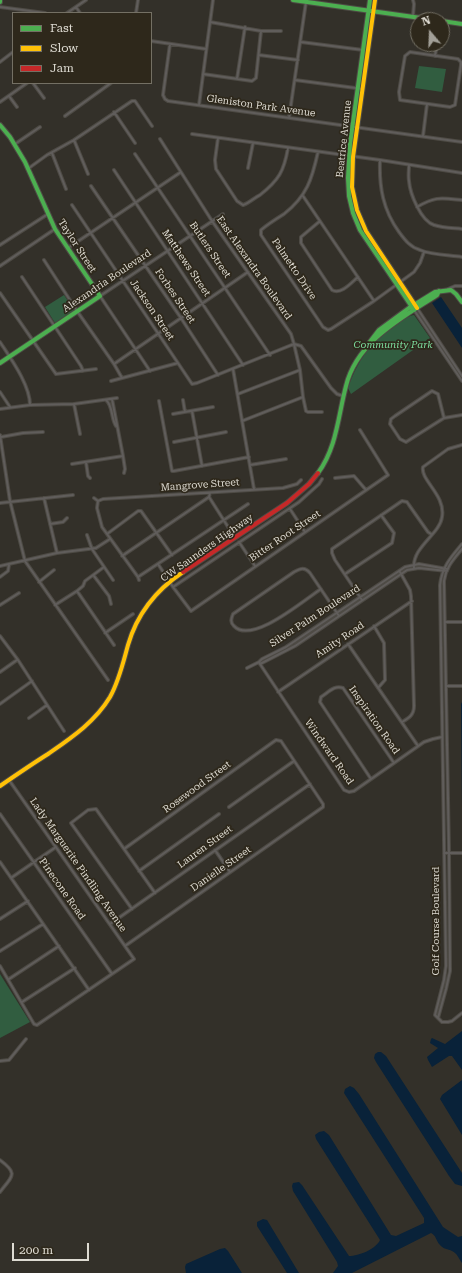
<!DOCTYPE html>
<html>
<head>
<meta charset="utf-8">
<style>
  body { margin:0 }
  #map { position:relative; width:462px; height:1273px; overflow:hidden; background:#333029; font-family:"Roboto Serif",serif }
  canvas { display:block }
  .legend { position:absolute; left:12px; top:12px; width:140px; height:72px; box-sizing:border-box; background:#2e281b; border:1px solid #747064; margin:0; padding:5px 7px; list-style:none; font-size:12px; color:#dedbd2 }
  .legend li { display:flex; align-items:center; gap:8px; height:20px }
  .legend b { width:20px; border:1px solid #747064 }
  .north { position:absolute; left:410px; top:12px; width:40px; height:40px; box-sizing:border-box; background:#2e281b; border:1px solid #747064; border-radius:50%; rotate:341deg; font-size:11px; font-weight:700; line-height:16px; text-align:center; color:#dedbd2 }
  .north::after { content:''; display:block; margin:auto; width:14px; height:18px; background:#a29f97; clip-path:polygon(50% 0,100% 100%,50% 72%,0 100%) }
  .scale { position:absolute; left:12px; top:1243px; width:77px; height:18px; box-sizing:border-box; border:2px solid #dedbd2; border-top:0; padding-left:5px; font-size:12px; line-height:14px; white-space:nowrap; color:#dedbd2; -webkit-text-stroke:3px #2e281b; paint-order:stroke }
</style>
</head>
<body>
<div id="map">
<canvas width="462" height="1273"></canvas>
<ul class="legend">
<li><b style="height:5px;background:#4caf50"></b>Fast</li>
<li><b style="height:5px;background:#ffc107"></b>Slow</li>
<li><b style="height:5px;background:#c62828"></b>Jam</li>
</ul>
<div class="north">N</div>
<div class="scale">200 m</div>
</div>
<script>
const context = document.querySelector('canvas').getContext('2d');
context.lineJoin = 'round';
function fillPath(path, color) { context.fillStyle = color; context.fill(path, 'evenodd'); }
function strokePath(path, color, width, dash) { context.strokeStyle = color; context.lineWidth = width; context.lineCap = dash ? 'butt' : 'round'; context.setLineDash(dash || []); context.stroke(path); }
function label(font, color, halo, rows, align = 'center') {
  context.font = font + ' "Roboto Serif",serif'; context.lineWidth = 3.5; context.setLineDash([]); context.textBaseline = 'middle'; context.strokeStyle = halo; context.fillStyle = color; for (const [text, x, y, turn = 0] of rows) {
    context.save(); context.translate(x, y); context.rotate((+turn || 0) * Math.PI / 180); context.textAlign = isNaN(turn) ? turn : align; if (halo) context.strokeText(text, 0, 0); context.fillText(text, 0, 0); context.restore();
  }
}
fillPath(new Path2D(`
  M419,66l27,3 -4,23 -27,-4z
  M64,295l10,15 -19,13 -10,-16z
  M414,315l16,23 -79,56 -3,-6c9,-26 23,-48 47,-63 6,-4 12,-9 19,-10z
  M0,974l30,48 -30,16z`), '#315d40');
fillPath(new Path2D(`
  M441,297l21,31v20l-30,-45z
  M462,702v105l-1,-103z
  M462,1031v39l-10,-14h-3l-17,11 -4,-7 -1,-3 11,-9 -8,-5 1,-4 1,-1 13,6z
  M378,1052h3l5,4 76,117v13l-7,-2 -6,-8 -73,-114 -2,-4 1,-4z
  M462,1080v55l-22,-36 2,-4z
  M350,1086l4,2 5,6 84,133 15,10 4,-1v27c-3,-4 -5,-10 -10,-12 -4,-2 -9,-2 -12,-6 -4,-4 -4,-10 -9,-12l-79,40h-19l5,-7 -1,-4 -44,-71 -1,-5 1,-3 6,-1 3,3 47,71c10,0 27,-7 31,-16l-64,-101 -1,-4 4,-3 5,-1 5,4 62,100 5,1 28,-13v-5l-80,-125 1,-4z
  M263,1219l4,1 32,53h-12l-30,-47v-4z
  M225,1248l3,3 14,22h-56l-1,-6 1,-3 34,-15z`), '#092239');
const street = new Path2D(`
  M0,7l45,6
  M76,7l4,6
  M67,13l19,-13
  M136,13l2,-13
  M413,16l1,-12 -1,-4
  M261,31h20
  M151,41l55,8
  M301,42l62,8
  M170,44l-7,51 2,4 3,2 294,41
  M410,52l48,7 3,3v3l-6,40 -5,2 -50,-7 -1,-8 6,-36z
  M259,55l39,5
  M435,56l2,-12
  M0,62l13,-10
  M203,74l49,7 4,-3 5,-47 -51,-9
  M237,79l8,-52
  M295,80l68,9
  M33,83l11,15
  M9,96l8,11
  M0,102l27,-19
  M199,105l14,-105
  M114,112l21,31
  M65,116l46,-33
  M289,118l17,-116
  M192,134l188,26 82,13
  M423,136l4,-32
  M218,138l-3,22 1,9 21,32 6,4c6,-2 11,-7 17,-10 19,-15 24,-24 28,-47
  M160,139l52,82 79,113 3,10 7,2 30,42 6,6 6,2
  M74,140l14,34
  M15,144l25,-17
  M318,152c-6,27 -11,44 -34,62 -8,5 -16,10 -23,16v5l62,92 5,3 3,-1 43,-28 40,-29 6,-9 4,-11
  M52,153l14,36
  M135,154l135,201
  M380,160c-1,27 3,50 19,72 6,8 11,15 21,18 12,5 28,5 42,7
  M409,165c0,5 -1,11 0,16 1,13 12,40 25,44 9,3 19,3 28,4
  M29,168l18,-13 27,-15 58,-39h3l17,25
  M248,168l5,-25
  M114,170l129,195
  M91,186l90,132 37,57
  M303,196l71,105
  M72,205l120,179 5,-1 97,-39 6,26 3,27 -61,24
  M417,207c19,-11 24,-9 45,-7
  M320,221l-19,16v6l31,47c9,5 19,-7 26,-13
  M0,245l48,-31
  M68,248l113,-76
  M44,260l33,51 37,53 8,14
  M0,266l55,-37
  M22,277l59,89 2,5
  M448,289l7,-3h7
  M0,293l56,81 40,-5
  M417,308l45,68
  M414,310l48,71
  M0,342c11,17 30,43 30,63
  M114,364l134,-92
  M233,369l21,120
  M150,371l-50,-75 123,-82
  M111,381l67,-18
  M0,392l10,15
  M238,394l62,-24
  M303,397l3,14 2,1h14
  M112,399l11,57 2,13 -1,4
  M106,400c7,5 5,19 10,26
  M183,400l2,12
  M159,401l13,70h2l75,-14
  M74,404l6,30
  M0,409l30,-4 44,-1 43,-6
  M192,411l10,55
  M173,414l40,-7
  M444,418l-6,-24 -6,-3 -37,25 -4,3 -1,5 10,15 6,3 38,-24 18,-3
  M0,435l10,66 15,60 83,119
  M1,437l22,-4 20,-1
  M174,442l52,-10
  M86,462l2,14 2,2
  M72,464l51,-8
  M250,465l36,-6
  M335,478l19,-2 12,14
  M209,497l21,33
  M44,498l13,55
  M94,498l4,3
  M98,501l5,-2 180,-11 14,-4 4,-4
  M98,501l-1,7 5,19 36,50 1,3
  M0,503l73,-8
  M290,509l15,23
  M50,524l13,-2 4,-4
  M107,534l31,-23h3l31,44
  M87,535l5,14 21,31
  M239,542l16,24
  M462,544c-11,13 -20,23 -22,41l6,381 -2,14 -9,35 7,7h6l4,-1 10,-8
  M122,556l87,-59 1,-4
  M158,564l15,23 18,24 197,-136 -28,-45
  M0,566l57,-13 39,-5 14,-9
  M414,568c-2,-21 26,-34 28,-51 4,-22 -22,-37 -19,-50l25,-18 14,-4
  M400,572l10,18 1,6 3,110c0,9 -5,12 -12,16
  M345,574l47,-31 2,-10 -13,-18
  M94,576l15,20 2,8
  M0,577l8,-6 1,-6
  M138,577l110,-73
  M39,582l15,-12
  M173,587l126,-85 20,-18 3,-5
  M321,589c-17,11 -69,56 -87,37 -4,-4 -3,-7 -1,-12l61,-42c7,-4 11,-5 16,1l29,43
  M77,591l6,-5 2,-5 19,-14
  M362,600l-27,-40 -3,-7v-4l70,-48 5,1 2,3 19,27 3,2
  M0,605l19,-12
  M55,605l22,-14 37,54
  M445,622h17
  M374,626l10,17 1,37 -7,8
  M105,633l28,-19
  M0,636l18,24 46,71
  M348,644l70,102
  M260,664l84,126 5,2 5,-1 70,-49 9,-3 9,-2
  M260,664l-1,-2 3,-3 24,-12 119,-80 14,-3 28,5
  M260,664l35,-18 112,-76 12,-2 28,3
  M247,668l12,-6
  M0,672l17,-12
  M447,686h15
  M278,692l134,-91
  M0,704l32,-23
  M29,718l18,-13
  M371,779l-51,-77 1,-5c8,-5 13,-12 22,-9l51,75
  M229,807l65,-46
  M0,814l112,160
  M124,849l152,-109 5,1 42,63v3l-198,139
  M215,850l15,22
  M444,853h18
  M0,862l89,128
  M139,871l80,-57
  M11,878l45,-31
  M132,909l-61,-86 17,-13 8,-1 59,84
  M0,919l28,-18
  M110,924l200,-140
  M0,951l43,-27
  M0,966l34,58 3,1 97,-66 -125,-179
  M9,979l50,-33
  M22,1002l53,-34
  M438,1018l8,-29 4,-18 -1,-118 -5,-272c2,-14 9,-21 18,-32
  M0,1061l9,-1 17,-21
  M0,1160c19,14 12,16 0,32`);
const fast = new Path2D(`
  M0,0v2
  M293,0l142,20
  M370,0l-20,144 -2,34 1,18 4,17 7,17 54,80
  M442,21l20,3
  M0,125l10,12 15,25 30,67 45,67 -100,67
  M369,343l10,-13 30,-22 26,-16 16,-2 5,4 6,8
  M318,473c19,-26 20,-57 28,-87 11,-45 56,-68 91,-91l2,-4`);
const slow = new Path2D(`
  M375,0l-22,157 -1,30 5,23 9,21 51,77
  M0,786c16,-11 32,-22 48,-32 23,-16 47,-32 62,-57 9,-16 13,-34 18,-52 9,-31 28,-55 55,-73`);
const jam = new Path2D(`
  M183,572l104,-69 22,-19 9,-11`);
strokePath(street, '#4e4b45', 4);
strokePath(fast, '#4e4b45', 6);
strokePath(slow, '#4e4b45', 6);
strokePath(jam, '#4e4b45', 6);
strokePath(street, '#605d5b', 2);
strokePath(fast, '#4caf50', 4);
strokePath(slow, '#ffc107', 4);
strokePath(jam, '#c62828', 4);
label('10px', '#dedbd2', '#2e281b', [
  ["Gleniston Park Avenue",261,106,8],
  ["Beatrice Avenue",344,139,-84],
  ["Taylor Street",77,246,57],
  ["Butlers Street",210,250,56],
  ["Matthews Street",186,263,56],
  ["East Alexandra Boulevard",254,268,55],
  ["Palmetto Drive",294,269,56],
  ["Alexandria Boulevard",107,281,-34],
  ["Forbes Street",175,296,56],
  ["Jackson Street",152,310,56],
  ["Mangrove Street",200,485,-4],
  ["Bitter Root Street",285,536,-34],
  ["CW Saunders Highway",207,548,-35],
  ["Silver Palm Boulevard",315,616,-33],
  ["Amity Road",340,640,-34],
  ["Inspiration Road",374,720,55],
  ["Windward Road",329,752,55],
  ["Rosewood Street",197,787,-36],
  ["Lauren Street",205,847,-36],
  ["Lady Marguerite Pindling Avenue",78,865,55],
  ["Danielle Street",221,869,-35],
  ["Pinecone Road",62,889,55],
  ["Golf Course Boulevard",436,921,-90]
]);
label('italic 10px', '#7cde9f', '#2e281b', [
  ["Community Park",393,345]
]);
</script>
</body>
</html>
